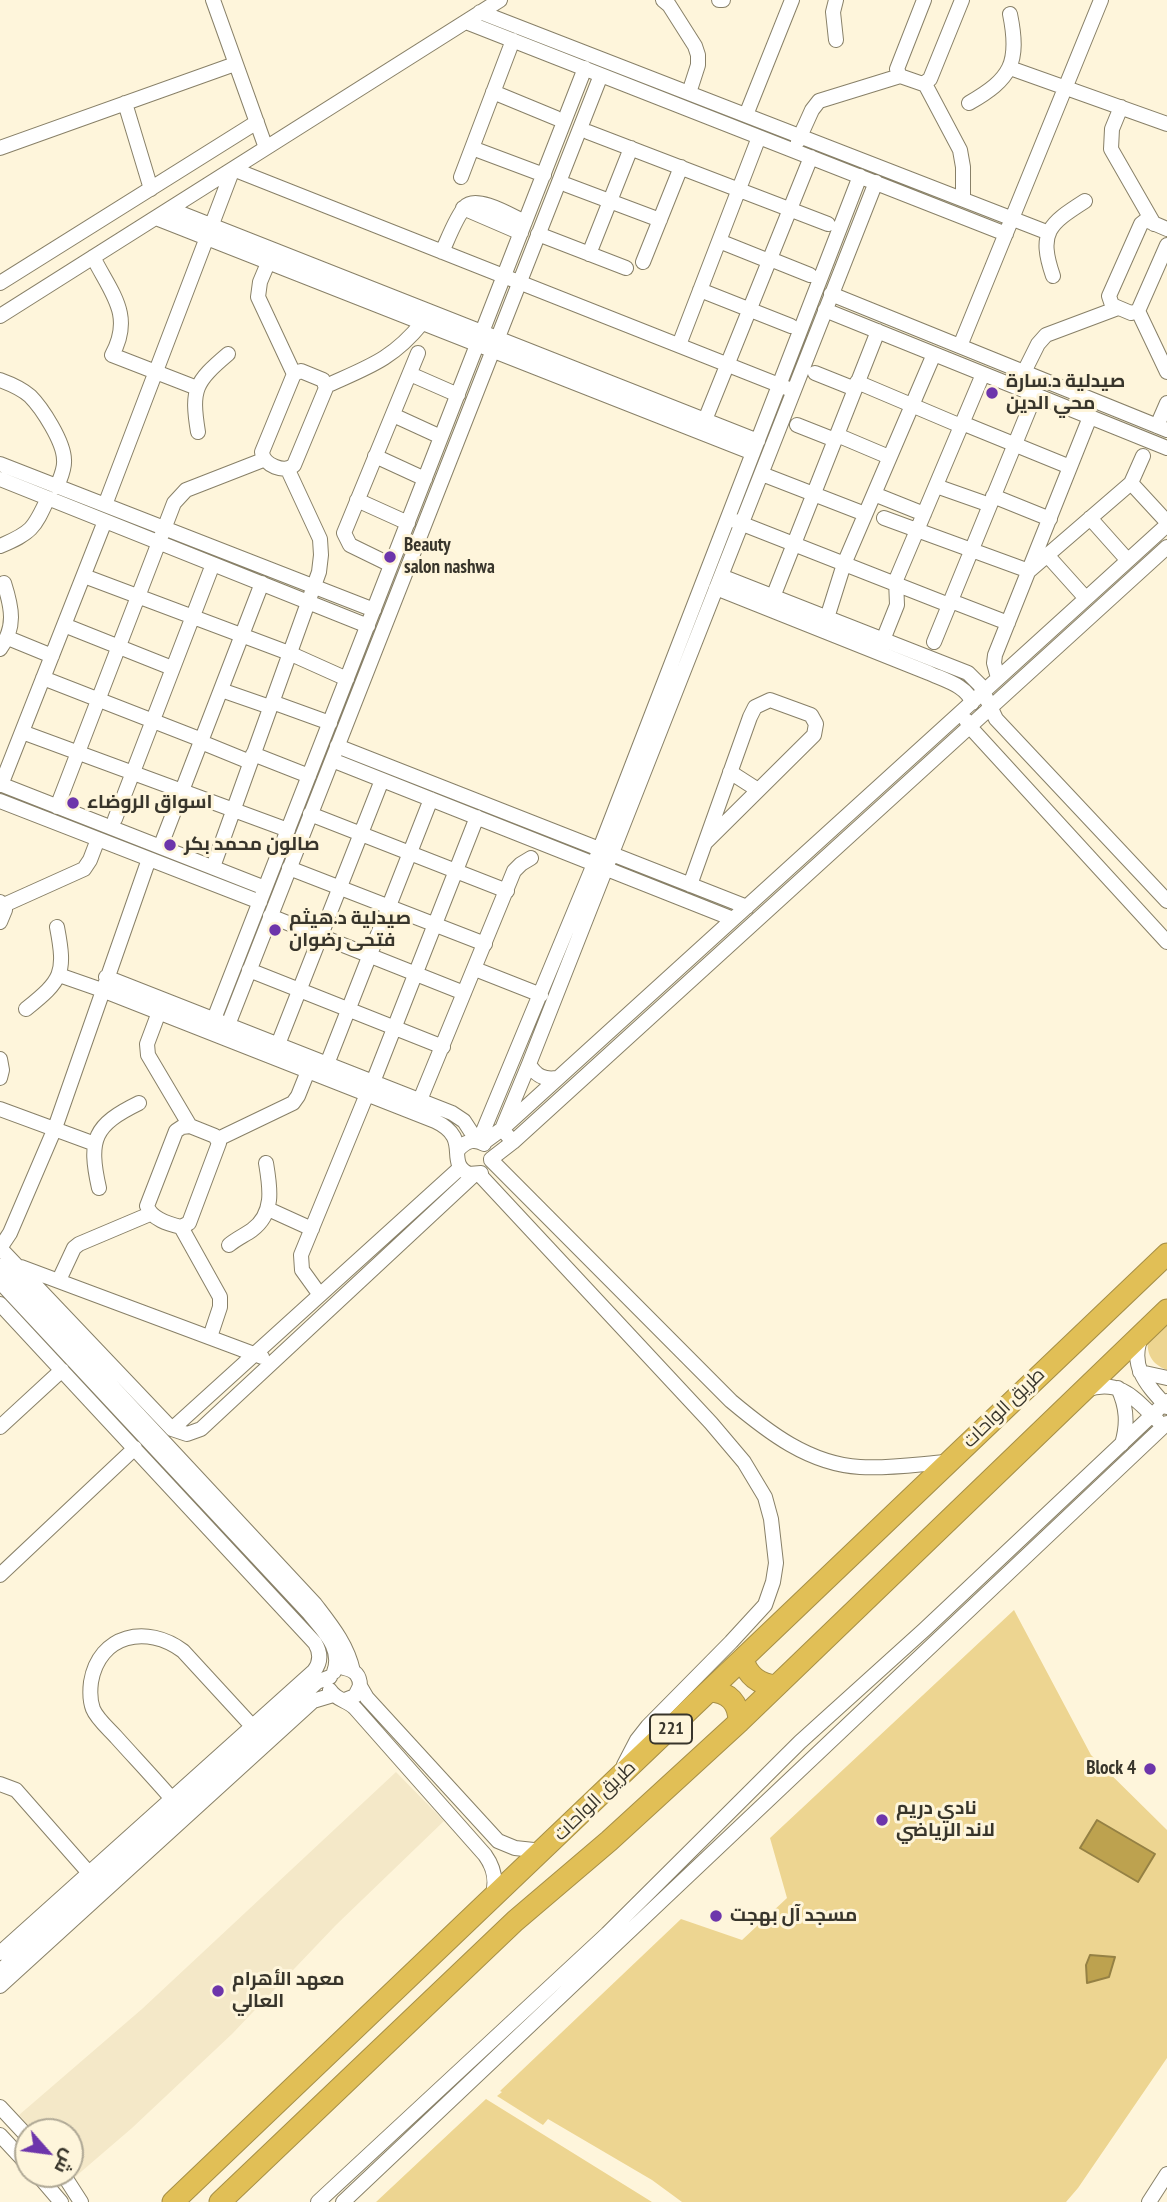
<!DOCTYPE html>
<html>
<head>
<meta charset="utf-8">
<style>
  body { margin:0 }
  #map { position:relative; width:1167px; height:2202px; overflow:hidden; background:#fef5db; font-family:"PT Sans Narrow",Cairo,sans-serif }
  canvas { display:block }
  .north { position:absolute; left:14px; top:2118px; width:70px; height:70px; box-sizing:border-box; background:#fef5db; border:2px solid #afa895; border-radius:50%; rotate:118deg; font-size:19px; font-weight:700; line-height:28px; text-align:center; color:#38352b }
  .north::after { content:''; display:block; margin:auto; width:24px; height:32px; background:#6d35ab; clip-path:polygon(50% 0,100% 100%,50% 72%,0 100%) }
</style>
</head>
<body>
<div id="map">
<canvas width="1167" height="2202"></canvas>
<div class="north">ش</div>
</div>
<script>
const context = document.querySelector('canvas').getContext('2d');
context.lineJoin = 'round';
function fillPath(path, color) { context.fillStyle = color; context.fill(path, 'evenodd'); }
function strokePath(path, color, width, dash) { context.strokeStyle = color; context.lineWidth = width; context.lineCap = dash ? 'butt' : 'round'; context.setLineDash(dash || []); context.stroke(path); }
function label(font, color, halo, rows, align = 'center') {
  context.font = font + ' "PT Sans Narrow",Cairo,sans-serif'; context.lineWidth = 6; context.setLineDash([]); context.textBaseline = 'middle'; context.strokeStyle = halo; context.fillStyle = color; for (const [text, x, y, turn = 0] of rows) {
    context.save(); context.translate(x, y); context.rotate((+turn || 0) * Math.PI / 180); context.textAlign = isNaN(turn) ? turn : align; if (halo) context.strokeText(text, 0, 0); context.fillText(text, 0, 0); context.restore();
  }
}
fillPath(new Path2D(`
  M396,1772l48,49 -108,104 -104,109 -100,94 -57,49 -5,-5v-40h-36l-15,-17 123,-106z`), '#f4e8c8');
fillPath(new Path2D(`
  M1167,1318v52c-16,-6 -21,-17 -19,-33z
  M1014,1610l77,145 76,75v228l-89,130 -12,14h-384l-30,-22 -104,-61 -5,6 -46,-29 5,-4 -2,-1 181,-172 61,21 45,-42 -17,-60z
  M486,2099l166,103h-276z`), '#edd591');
const water = new Path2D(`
  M1097,1820l58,34 -17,28 -58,-34z
  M1090,1955l25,2 -6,20 -22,6 -1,-18z`);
fillPath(water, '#bda24f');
strokePath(water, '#958144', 2);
const minor = new Path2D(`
  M213,0l53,148
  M663,0l6,5 26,41 3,9v10l-9,28
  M719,0h4
  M836,0l-3,12 3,28
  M924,0l-27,69 3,7 23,8 7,-5 32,-79
  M480,12l569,221
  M466,22l540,212
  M1010,68l157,56
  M925,84l35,66 3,17v31
  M493,92l63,26
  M125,103l26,86
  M969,103c42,-24 51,-40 41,-89
  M1121,107l-9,22 -1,20 43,75
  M746,115l46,-115
  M588,132l240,92
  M798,141l14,-31 7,-9 81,-25
  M0,148l235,-84
  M472,148l72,27
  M461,177l52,-137
  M567,185l93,35
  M463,208l58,25
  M170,209l588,232
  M156,218l597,235
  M1167,229l-21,-9 -5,4 -32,72 3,9 19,8 7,-2 29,-66
  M538,234l88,34
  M719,241l50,20
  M442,252c6,-13 14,-35 23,-45 11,-13 47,9 60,15
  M589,254l42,-106
  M93,257c18,36 41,58 19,98l85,33
  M770,259l40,16
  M643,262l38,-95
  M268,263l-8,19 -2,15 36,77
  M1053,276c-15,-44 -4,-52 32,-75
  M0,283l257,-161
  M700,290l91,36
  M831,294l336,136
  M825,310l342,138
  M1138,311l29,61
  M0,316l500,-316
  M679,345l80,-208
  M960,346l141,-346
  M301,371l22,9 3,8 -32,77c-9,9 -31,0 -32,-13l32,-78z
  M1024,372l14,-28 8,-9 72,-27
  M815,373l40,16
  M410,374l48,21
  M0,380c11,4 21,8 30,16 12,12 34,46 34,64 1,9 -4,18 -7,27
  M857,382l104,44
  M326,386c42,-19 66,-26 96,-63
  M393,415l48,22
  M705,420l106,-263
  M962,423l108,44
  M797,425l38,15
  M1157,426l10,-23
  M198,432c-7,-43 -3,-50 30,-78
  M837,435l52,22
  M375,456l50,23
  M0,464l374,146
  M767,476l98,38
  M0,479l368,147
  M1131,483l36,39
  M936,486l54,19
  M874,494l50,20
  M993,496l57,23
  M357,500l51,23
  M105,505l128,-336 556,220
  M884,518l145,53 102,-88 12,-27
  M1090,518l33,37
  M735,521l214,84
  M0,546c31,-13 34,-17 48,-48
  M1047,555l35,39
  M391,565l-41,-20 -6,-12 74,-180
  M84,576l205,77 58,26
  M721,576l247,97 12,12 16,34 171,182
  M716,588l213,85c15,7 39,13 43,30
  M773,597l105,-266
  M951,601l57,22
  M827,618l17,-54 90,-210
  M64,625l108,43
  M8,638l44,18
  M883,640l14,-35 -1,-25 87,-206
  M934,642l101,-247
  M0,649c16,-22 12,-41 4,-66
  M43,678l159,62
  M998,678l-4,-15 1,-8 95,-238
  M221,690l49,17
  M272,702l58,21
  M966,720l4,7 197,215
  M22,732l266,98
  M201,742l49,20
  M337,746l410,161
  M253,754l56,22
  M332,760l401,159
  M730,772l28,18
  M0,784l265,104
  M1,785l104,-264
  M0,801l260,101
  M57,807l117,-304 12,-13 77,-30
  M310,814l197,77
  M115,819l98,-255
  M163,840l99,-257
  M213,867l106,-295 2,-17 -1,-16 -32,-69
  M289,868l196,76
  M690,885l60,-168 5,-10 15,-7 41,15 5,9 -2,11 -108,107
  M0,902l4,3 1,5 -5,12
  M4,905l80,-36 6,-9 8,-21
  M270,916l194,77
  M475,969l66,26
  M249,970l194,77
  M59,975l43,15 333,131c38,18 9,41 34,53l12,-1
  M106,977l346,136 12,8 13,20
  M26,1009c36,-29 40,-35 31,-82
  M159,1012l-12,32 1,11 42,71
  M214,1019l371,-951
  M228,1025l373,-950
  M275,1052l107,-272
  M0,1059l2,11 -2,8
  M327,1064l104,-265
  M529,1064c7,12 15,16 28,14
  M373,1082l104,-265
  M420,1100l94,-229 7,-7 10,-6
  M0,1109l95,35
  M190,1126l25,10 4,7 -30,80 -8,4c-12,-3 -30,-8 -34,-21l29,-75 6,-4z
  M218,1139l75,-36 5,-7 10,-25
  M479,1141l115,-277 266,-688
  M513,1142l-11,-13 27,-65 347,-882
  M483,1143l19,-14 665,-604
  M458,1150c8,-9 16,-12 26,-6
  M491,1159l22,-17 654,-595
  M491,1160l240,241c37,31 78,63 129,66 28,2 59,-3 87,-5
  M479,1174l232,249 33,39 21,35 6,22 5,44 -3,19 -8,23 -34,37 -83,84 -11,14 -13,25
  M99,1188c-11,-49 -5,-63 40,-85
  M268,1209l44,20
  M181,1227l39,70v10l-10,30
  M229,1245c7,-6 16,-10 23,-15 23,-17 18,-43 14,-67
  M0,1248l172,181 15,5 14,-5 273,-254
  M0,1248l10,-15 45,-105 94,-269
  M0,1266l315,338c16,21 32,40 38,67
  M21,1267l241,90
  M59,1280l15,-32 5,-4 71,-30
  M0,1282l309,331c14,18 34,35 25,59
  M320,1295l-18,-25 -1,-15 66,-161
  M0,1304l315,339c6,10 6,19 -1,28l-314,282
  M1142,1335c-14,31 5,50 25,72
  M1140,1372l27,6
  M1118,1388c9,19 10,36 4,56
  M1086,1390c34,-12 49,9 72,31
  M0,1427l62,-57
  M172,1429l288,-261
  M0,1575l135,-127
  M344,1668c11,2 16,8 16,18l-5,10 -10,4
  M360,1686l7,12 131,143 17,7 28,3
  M330,1690c6,10 17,10 25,18l130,147c10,14 12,27 7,42
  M0,1784l16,6 73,83
  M172,1799c-18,-21 -37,-41 -55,-61 -8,-9 -20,-19 -24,-29 -3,-8 -3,-19 -2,-27 8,-48 56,-58 92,-31l69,75
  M0,1971l317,-289 13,-5
  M0,1986l313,-285 20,-6
  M0,2107l28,30
  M0,2135l28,30
  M37,2174l24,28
  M63,2174l18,28
  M318,2202l289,-268 193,-192 124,-112 243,-229
  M343,2202l824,-779
  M1149,2202l18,-28`);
const highway = new Path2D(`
  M743,1660c5,16 16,24 33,26
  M710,1691c19,1 29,12 29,31
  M173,2202l994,-948
  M220,2202l295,-281 94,-80 130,-119 428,-412`);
strokePath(minor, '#888068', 16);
strokePath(highway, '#a68f47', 23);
strokePath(minor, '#fff', 14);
strokePath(highway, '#e1bf56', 21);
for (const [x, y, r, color] of [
  [992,393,7,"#6d35ab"],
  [390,557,7,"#6d35ab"],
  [73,803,7,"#6d35ab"],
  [170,845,7,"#6d35ab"],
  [275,930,7,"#6d35ab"],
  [1150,1769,7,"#6d35ab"],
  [882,1820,7,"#6d35ab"],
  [716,1916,7,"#6d35ab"],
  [218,1991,7,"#6d35ab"]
]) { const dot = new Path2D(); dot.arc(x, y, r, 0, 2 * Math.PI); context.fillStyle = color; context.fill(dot); strokePath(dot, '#fef5db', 2.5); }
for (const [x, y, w] of [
  [671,1729,42]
]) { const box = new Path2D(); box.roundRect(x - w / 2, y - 14.5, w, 29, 5); context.fillStyle = '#fef5db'; context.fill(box); strokePath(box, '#38352b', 2); }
label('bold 18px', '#38352b', null, [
  ["221",671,1729]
]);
label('bold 19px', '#38352b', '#fef5db', [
  ["صيدلية د.سارة",1006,382],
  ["محي الدين",1006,404],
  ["Beauty",404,546],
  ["salon nashwa",404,568],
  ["اسواق الروضاء",87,803],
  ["صالون محمد بكر",184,845],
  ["صيدلية د.هيثم",289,919],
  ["فتحى رضوان",289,941],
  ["Block 4",1136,1769,"right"],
  ["نادي دريم",896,1809],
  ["لاند الرياضي",896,1831],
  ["مسجد آل بهجت",730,1916],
  ["معهد الأهرام",232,1980],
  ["العالي",232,2002]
], 'left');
label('19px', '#38352b', '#fef5db', [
  ["طريق الواحات",1004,1408,-44],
  ["طريق الواحات",595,1801,-44]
]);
</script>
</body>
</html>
